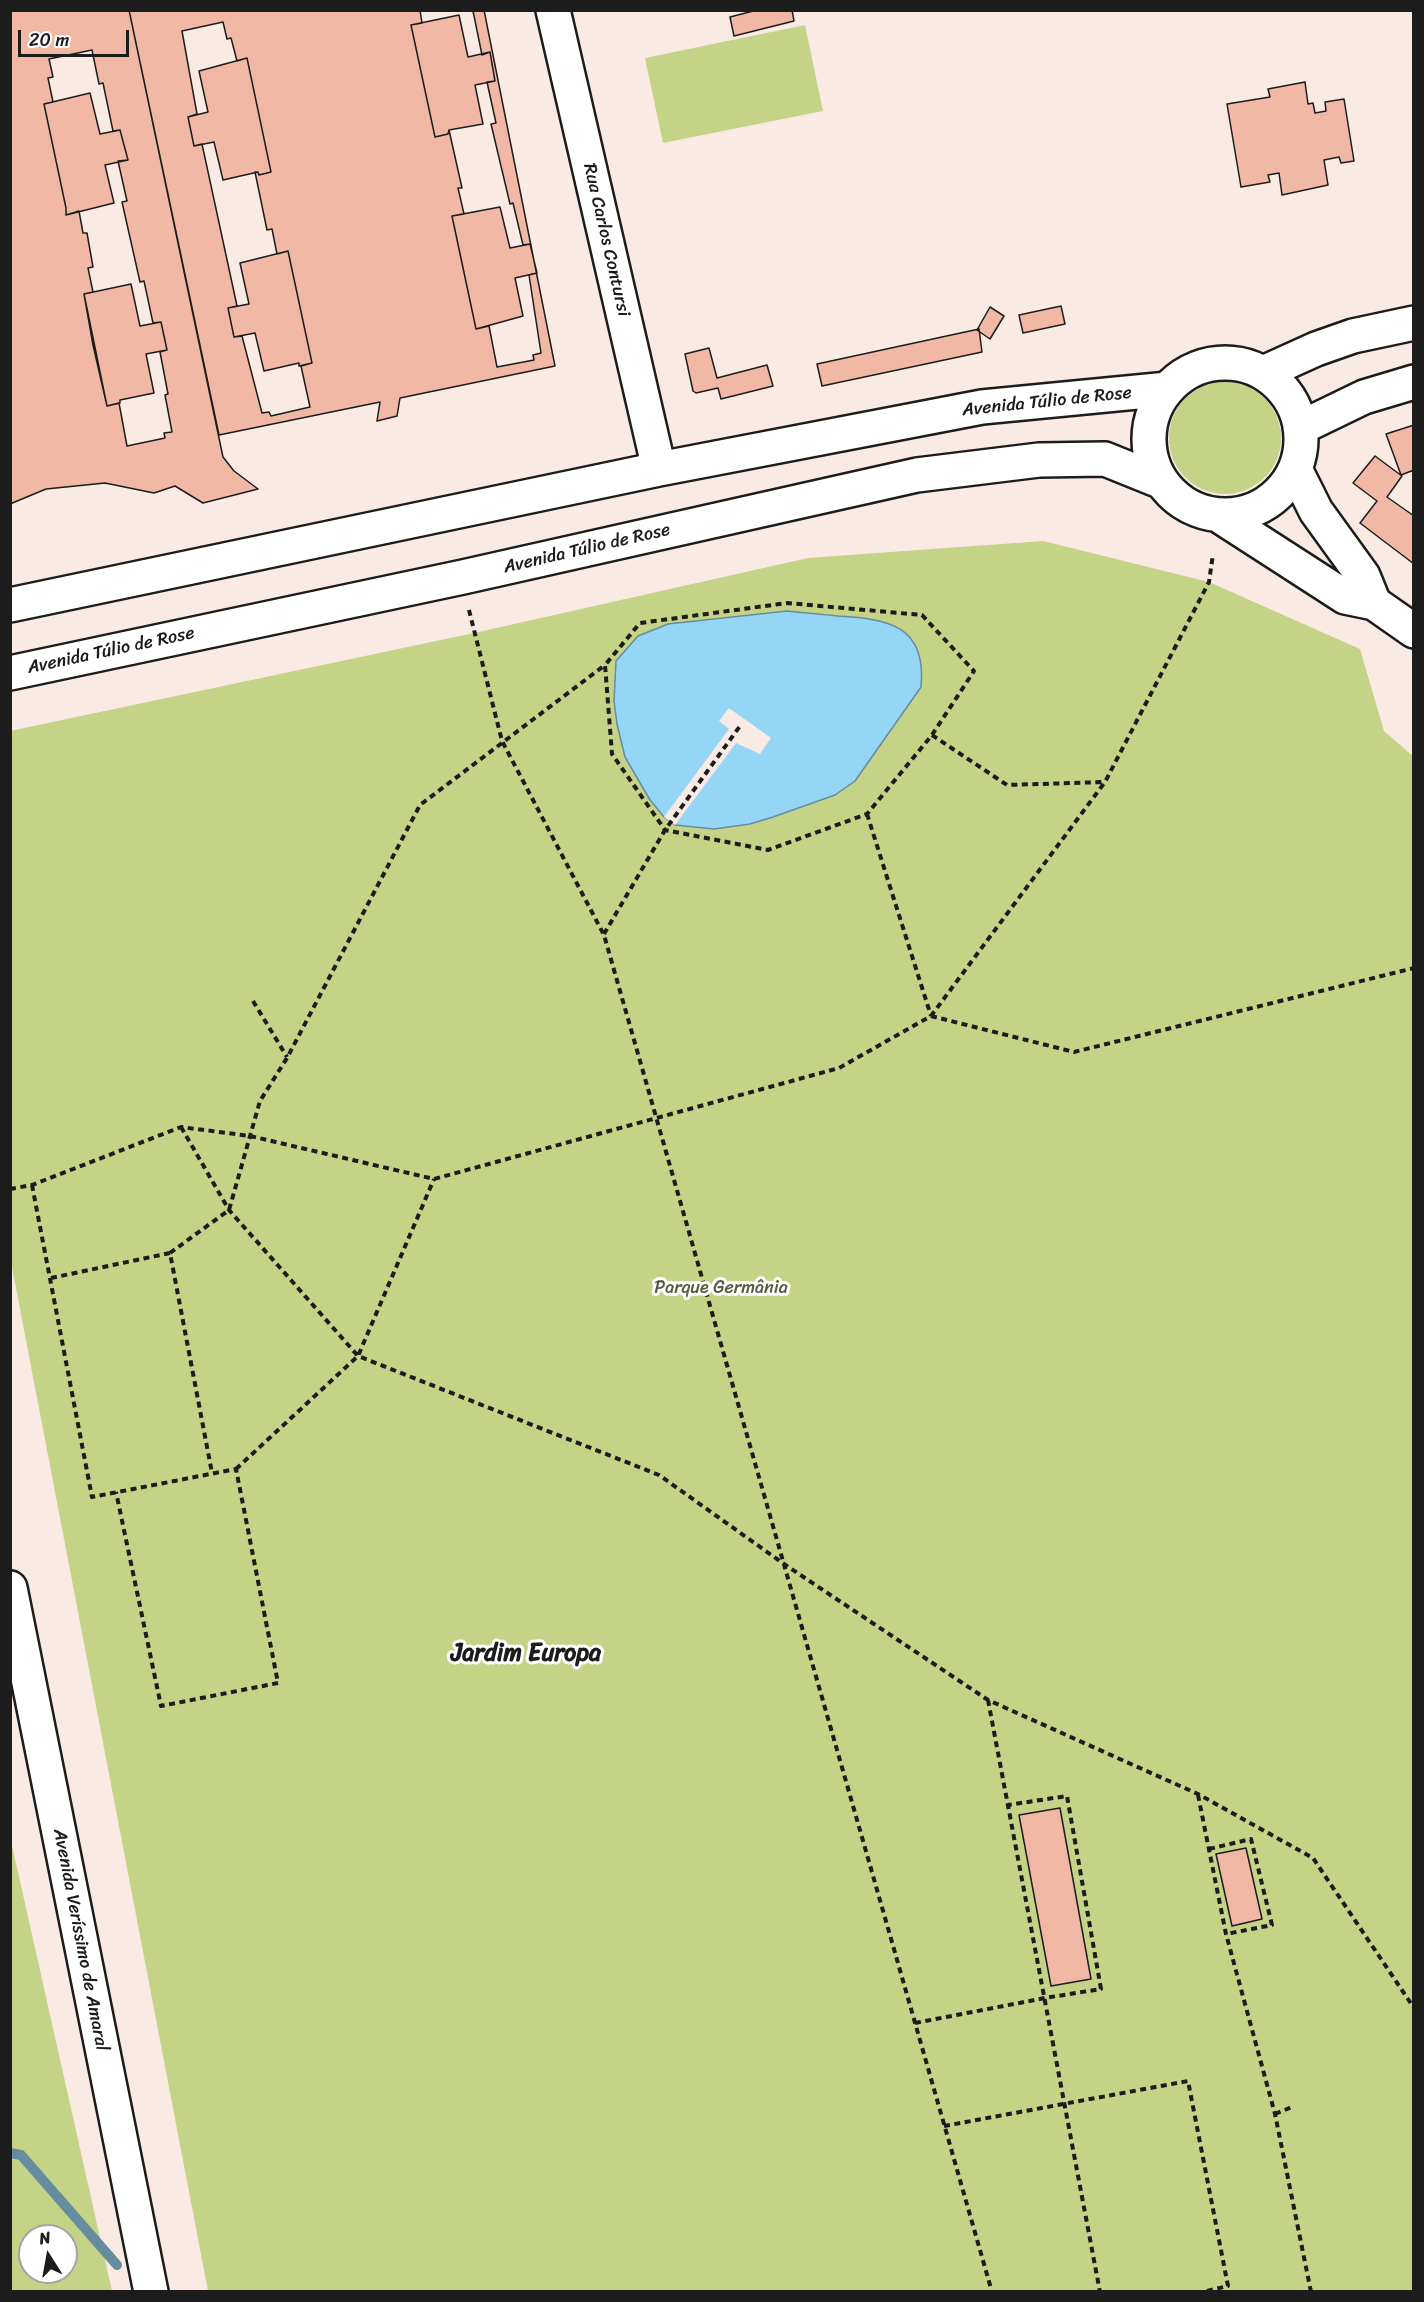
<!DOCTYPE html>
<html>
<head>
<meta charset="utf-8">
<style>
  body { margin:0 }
  #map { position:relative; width:1424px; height:2302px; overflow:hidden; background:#faeae4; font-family:Sriracha,sans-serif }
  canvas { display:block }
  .frame { position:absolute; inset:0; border:12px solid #1c1c1c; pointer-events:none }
  .north { position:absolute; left:18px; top:2224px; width:60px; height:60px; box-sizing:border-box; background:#fff; border:2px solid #a4a4a4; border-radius:50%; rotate:349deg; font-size:16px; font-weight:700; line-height:24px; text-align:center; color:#1c1c1c }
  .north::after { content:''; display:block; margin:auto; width:21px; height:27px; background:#1c1c1c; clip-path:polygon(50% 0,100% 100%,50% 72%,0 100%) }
  .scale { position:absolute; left:18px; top:30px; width:111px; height:27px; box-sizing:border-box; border:3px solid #1c1c1c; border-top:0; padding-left:8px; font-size:18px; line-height:21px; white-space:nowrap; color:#1c1c1c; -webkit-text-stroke:4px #fff; paint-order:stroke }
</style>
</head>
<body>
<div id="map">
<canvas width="1424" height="2302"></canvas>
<div class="frame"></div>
<div class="north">N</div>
<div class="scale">20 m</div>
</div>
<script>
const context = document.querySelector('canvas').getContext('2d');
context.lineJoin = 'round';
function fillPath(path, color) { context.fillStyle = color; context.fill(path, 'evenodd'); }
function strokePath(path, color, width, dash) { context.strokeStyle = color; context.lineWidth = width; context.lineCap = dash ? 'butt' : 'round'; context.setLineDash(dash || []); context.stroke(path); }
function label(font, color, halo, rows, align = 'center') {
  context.font = font + ' Sriracha,sans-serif'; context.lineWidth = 6; context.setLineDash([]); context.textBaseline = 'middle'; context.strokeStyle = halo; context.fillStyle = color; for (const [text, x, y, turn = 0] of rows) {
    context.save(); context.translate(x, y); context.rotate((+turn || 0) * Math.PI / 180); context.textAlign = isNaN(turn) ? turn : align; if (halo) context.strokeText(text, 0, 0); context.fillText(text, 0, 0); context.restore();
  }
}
fillPath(new Path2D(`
  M805,25l18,86 -160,32 -18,-85z
  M1169 438a56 56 0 1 1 112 0a56 56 0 1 1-112 0Z
  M1043,541l166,41 151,67 24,82 30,26 -1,1534h-1205l-197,-1029 -1,-531 464,-98 334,-75z
  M10,1841h1l101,450h-101zM30,2236h36v36h-36z`), '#c5d387');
const water = new Path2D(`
  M787,611c17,2 34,3 51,5 50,3 89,9 83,71l-66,94 -20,14 -62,22 -23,7 -36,5 -39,-4 -11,-8 -14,-17 -25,-43 -8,-33 -3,-23 2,-40 22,-25 30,-12z`);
fillPath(water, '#95d6f7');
strokePath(water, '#658c9f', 1.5);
fillPath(new Path2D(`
  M729,708l42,30 -11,16 -24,-11 -61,82 -11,-8 65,-88 -10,-8z`), '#faeae4');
strokePath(new Path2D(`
  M10,2153l11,2 96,110`), '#658c9f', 10);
const building = new Path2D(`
  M10,10h119l94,447 11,14 24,18 -55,14 -28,-17 -21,7 -49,-10 -59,6 -36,15z
  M129,10h355l71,356 -155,32 -3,18 -20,5 3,-19 -161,33z
  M420,10l53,1 9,44 8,-3 5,29 -8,1 9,41 -5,1 19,80 3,-1 10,42 7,-1 7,29 -8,2 12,78 -8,2 1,5 -37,7 -8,-41 -13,3 -24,-113 12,-2 -6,-26h4l-13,-58 -1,4 -13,3 -24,-112 11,-2z
  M757,10h35l2,11 -60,15 -4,-19z
  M459,15l9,42 22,-5 5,29 -20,4 8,39 -34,6 -1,4 -13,3 -24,-112z
  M223,22l4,17 4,-1 6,23 10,-3 24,114 -12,3 -1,-3h-3l12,58 5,-1 5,25 11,-3 24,112 -11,3 9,41 -39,9 -2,-4 -7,1 -20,-77 -8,1 -6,-29 9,-2 -35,-162 -8,2 -6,-29 9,-3 -15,-83z
  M92,50l7,34 4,-1 10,48 7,-1 8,30 -10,1 9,40 -5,1 18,80 4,-1 9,42 8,-1 6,28 -7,2 8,42 -3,1 7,37 -8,1 1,5 -38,8 -8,-43 -12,3 -14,-61 -9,-51 9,-2 -5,-24 5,-1 -6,-34h-4l-4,-22 -13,4v-7l-22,-104 9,-2 -5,-24 5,-1 -4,-18z
  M247,58l24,114 -12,3 -1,-3 -35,8 -9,-38 -20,4 -6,-29 20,-5 -9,-41z
  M1305,82l3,22 5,-1 2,10 11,-2 -1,-9 19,-3 10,62 -13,2 -2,-6 -15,3 4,25 -46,10 -3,-22 -11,2 2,7 -29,5 -14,-83 43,-7 -2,-8z
  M90,93l10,41 20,-4 8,30 -23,5 9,38 -48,12v-7l-22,-104z
  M500,207l10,41 20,-4 7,29 -22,5 8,38 -47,13 -24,-113z
  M288,251l24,112 -13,3v-3l-35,8 -9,-38 -21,4 -6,-29 21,-4 -9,-41z
  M131,284l9,42 21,-4 6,28 -21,4 8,39 -34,7v3l-13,3 -23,-112z
  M1061,306l4,18 -42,9 -4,-18z
  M990,307l14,9 -14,23 -13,-9z
  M979,329l3,23 -160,34 -5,-22z
  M709,348l8,30 50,-13 6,21 -52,13 -3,-11 -22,5 -3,-2 -8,-37z
  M1414,425v45l-13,5 -15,-41z
  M1375,456l27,20 -15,21 27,19v48l-54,-41 17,-22 -24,-18z
  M1060,1808l31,171 -40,7 -32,-171z
  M1246,1848l16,71 -30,7 -16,-72z`);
fillPath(building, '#f0b8a5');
strokePath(building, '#1c1c1c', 1.5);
const minor = new Path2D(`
  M553,10l106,459
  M1149 439a76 76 0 1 1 152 0a76 76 0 1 1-152 0Z
  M1263,373l53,-24 37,-13 61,-13
  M1300,428l64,-31 50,-15
  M1295,469l21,42 47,65 11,27
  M1218,515l127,82 29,6 40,28
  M10,605l649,-136 323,-62 186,-18
  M10,673l453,-96 454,-102 122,-15 66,-1 57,23
  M10,1588l141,704`);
strokePath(minor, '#1c1c1c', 38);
strokePath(new Path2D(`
  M469,610l33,131 102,194 388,1357
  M932,735l75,50 98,-3
  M867,814l64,202
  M604,934l61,-104 75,-104
  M253,1001l34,56
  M931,1016l143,36 340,-84
  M181,1127l48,83 129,146 301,119 125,89 204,136 210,94 115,64 101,150
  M32,1185l60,312 144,-28 42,214 -117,23 -45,-214
  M10,1189l22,-4 149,-58 69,9 184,43 405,-111 92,-52 174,-234 104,-200 4,-28
  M170,1253l59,-43 31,-109 27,-43 133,-253 185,-140 7,89 53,76 103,20 99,-36 65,-79 42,-64 -52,-56 -135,-12 -147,20 -35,42
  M51,1278l119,-25 42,220
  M236,1469l122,-113 76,-177
  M988,1700l112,592
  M1198,1795l28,139 49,180 36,178
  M1209,1849l42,-10 21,86 -46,9
  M915,2023l130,-25 56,-9 -34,-193 -59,9
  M1275,2114l17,-7
  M944,2126l244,-45 40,205 -26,6`), '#1c1c1c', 4, [6, 4.5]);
strokePath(minor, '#fff', 33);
label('18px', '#1c1c1c', '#fff', [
  ["Rua Carlos Contursi",606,240,77],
  ["Avenida Túlio de Rose",1047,402,-6],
  ["Avenida Túlio de Rose",587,549,-13],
  ["Avenida Túlio de Rose",111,651,-12],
  ["Avenida Veríssimo de Amaral",80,1940,79]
]);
label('18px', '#575c41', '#fff', [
  ["Parque Germânia",721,1288]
]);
label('bold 24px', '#1c1c1c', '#fff', [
  ["Jardim Europa",526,1654]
]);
</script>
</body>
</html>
